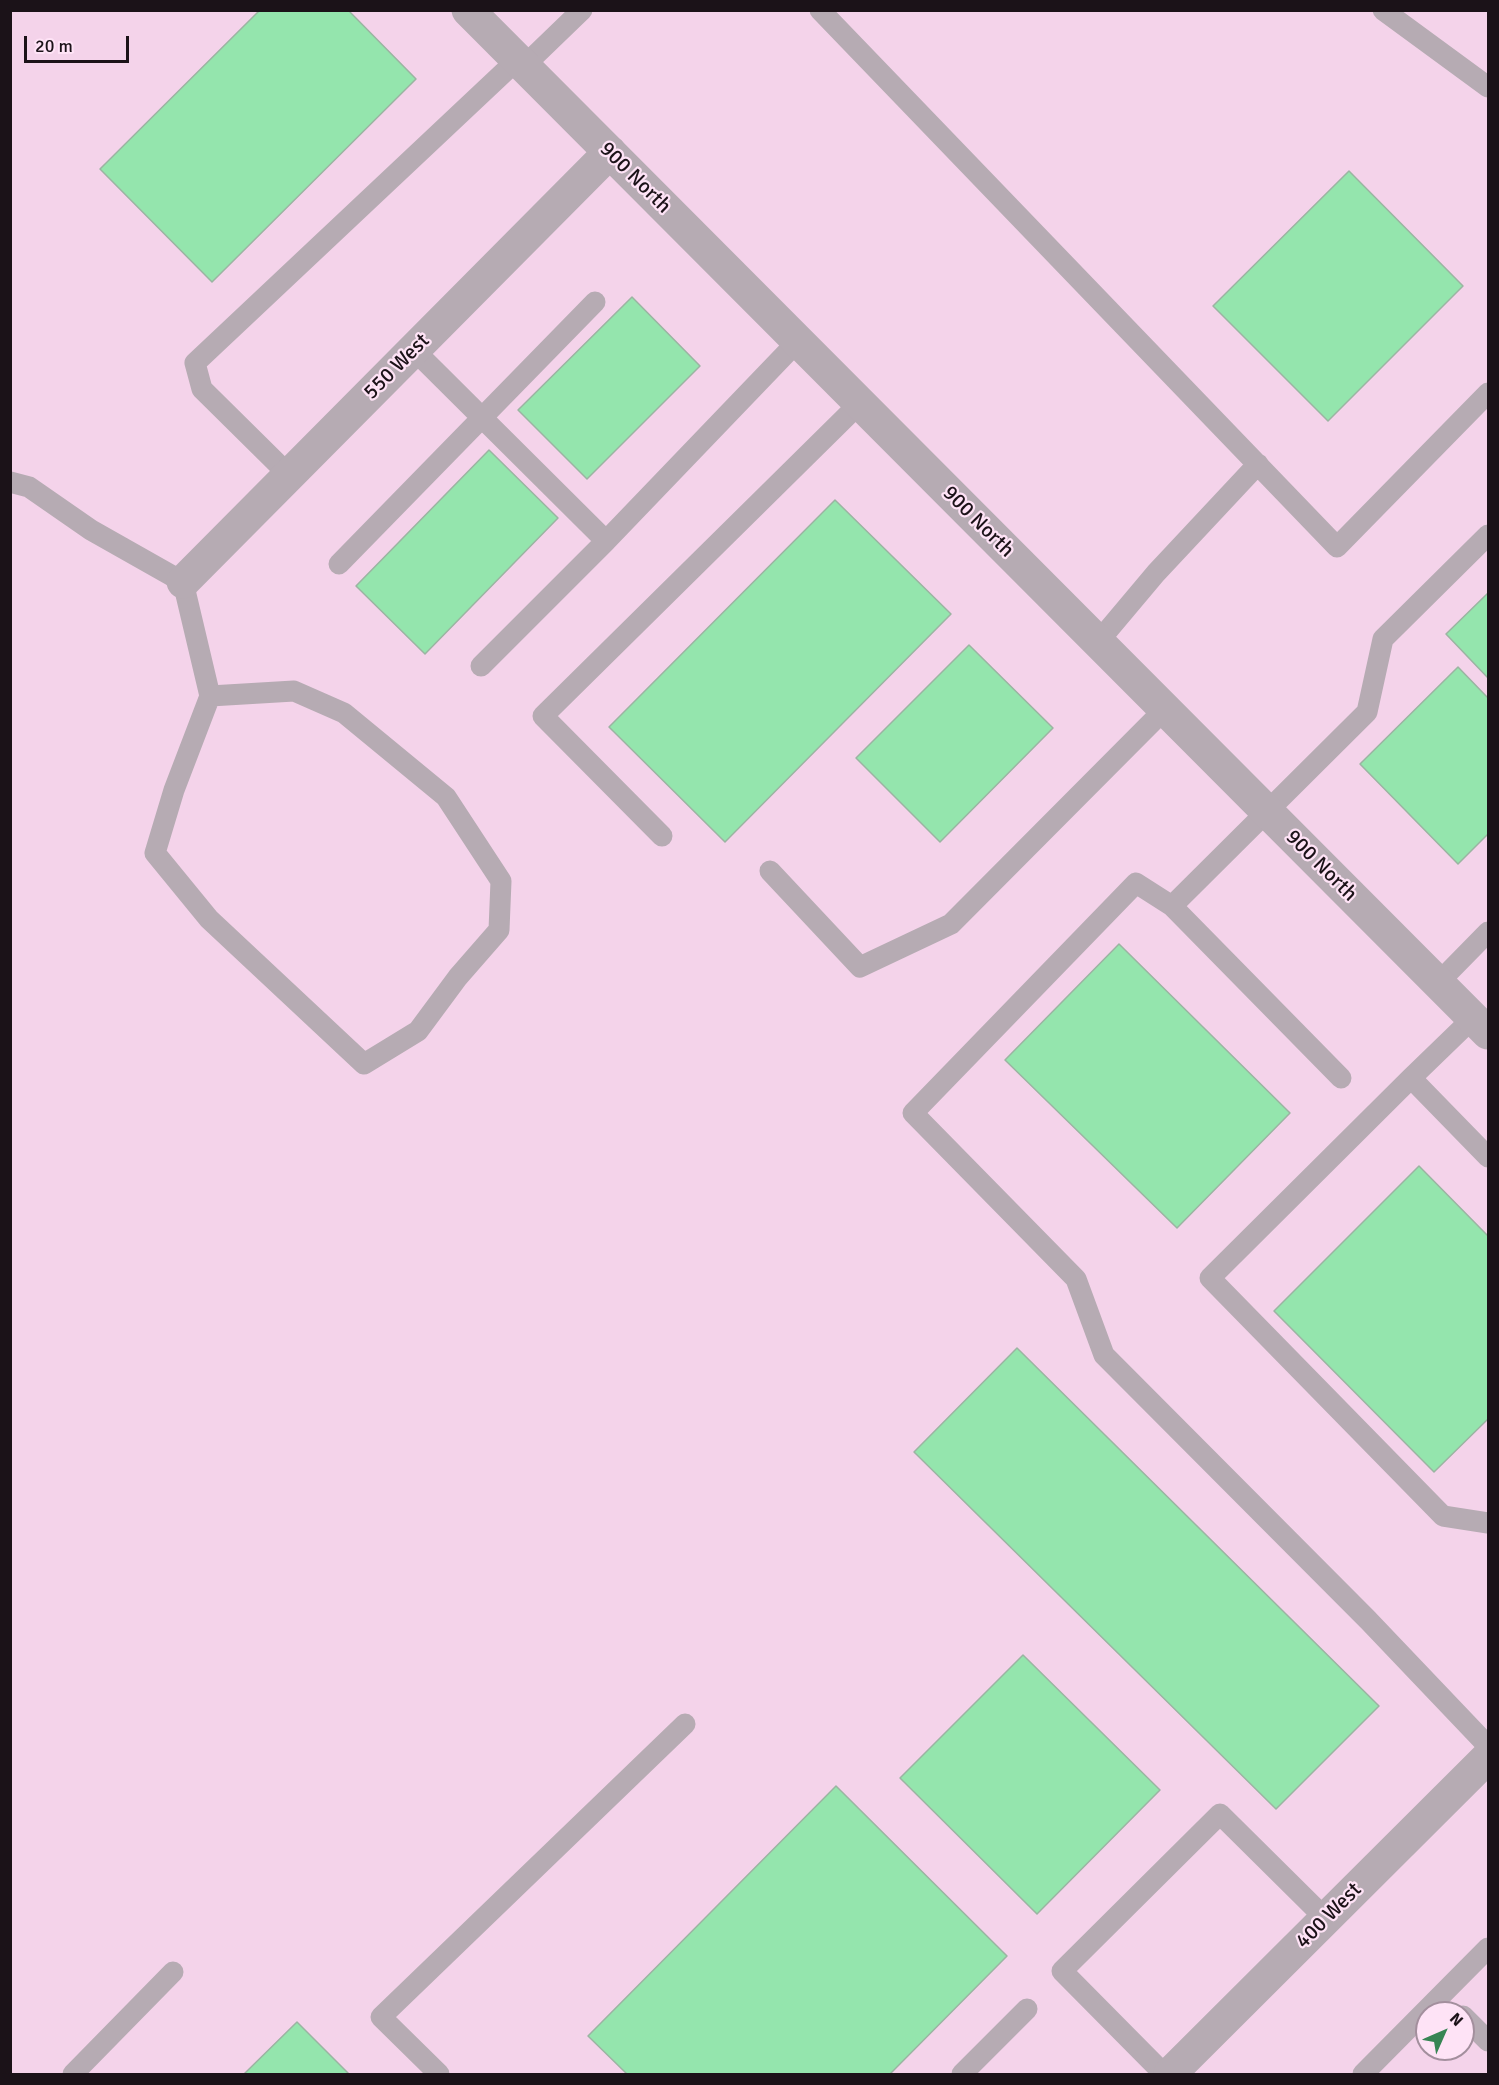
<!DOCTYPE html>
<html>
<head>
<meta charset="utf-8">
<style>
  body { margin:0 }
  #map { position:relative; width:1499px; height:2085px; overflow:hidden; background:#fee3f6; font-family:Signika,sans-serif }
  canvas { display:block }
  .frame { position:absolute; inset:0; border:12px solid #1b1218; pointer-events:none }
  .north { position:absolute; left:1415px; top:2001px; width:60px; height:60px; box-sizing:border-box; background:#fee3f6; border:2px solid #a38f9d; border-radius:50%; rotate:45deg; font-size:16px; font-weight:700; line-height:24px; text-align:center; color:#1b1218 }
  .north::after { content:''; display:block; margin:auto; width:21px; height:27px; background:#378554; clip-path:polygon(50% 0,100% 100%,50% 72%,0 100%) }
  .scale { position:absolute; left:24px; top:36px; width:105px; height:27px; box-sizing:border-box; border:3px solid #1b1218; border-top:0; padding-left:8px; font-size:18px; line-height:21px; white-space:nowrap; color:#1b1218; -webkit-text-stroke:4px #fee3f6; paint-order:stroke }
</style>
</head>
<body>
<div id="map">
<canvas width="1499" height="2085"></canvas>
<div class="frame"></div>
<div class="north">N</div>
<div class="scale">20 m</div>
</div>
<script>
const context = document.querySelector('canvas').getContext('2d');
context.lineJoin = 'round';
function fillPath(path, color) { context.fillStyle = color; context.fill(path, 'evenodd'); }
function strokePath(path, color, width, dash) { context.strokeStyle = color; context.lineWidth = width; context.lineCap = dash ? 'butt' : 'round'; context.setLineDash(dash || []); context.stroke(path); }
function label(font, color, halo, rows, align = 'center') {
  context.font = font + ' Signika,sans-serif'; context.lineWidth = 4.5; context.setLineDash([]); context.textBaseline = 'middle'; context.strokeStyle = halo; context.fillStyle = color; for (const [text, x, y, turn = 0] of rows) {
    context.save(); context.translate(x, y); context.rotate((+turn || 0) * Math.PI / 180); context.textAlign = isNaN(turn) ? turn : align; if (halo) context.strokeText(text, 0, 0); context.fillText(text, 0, 0); context.restore();
  }
}
fillPath(new Path2D(`
  M11,11h1477v2063h-1477zM1427,2013h36v36h-36z`), '#f4d3ea');
const building = new Path2D(`
  M260,10h88l68,69 -204,203 -112,-113z
  M1349,171l114,115 -135,135 -115,-115z
  M632,297l68,69 -113,113 -69,-69z
  M489,450l69,68 -133,136 -69,-68z
  M835,500l116,114 -226,228 -116,-115z
  M1488,593v85l-42,-44z
  M969,645l84,83 -113,114 -84,-84z
  M1458,667l30,31v136l-30,30 -98,-100z
  M1119,944l171,169 -113,115 -172,-168z
  M1419,1166l69,70v183l-54,53 -160,-161z
  M1017,1348l362,358 -103,103 -362,-357z
  M1023,1655l137,135 -123,124 -137,-136z
  M836,1786l171,170 -117,118h-263l-39,-38z
  M297,2022l52,52h-105z`);
fillPath(building, '#94e5ad');
strokePath(building, '#9bb4a2', 1.5);
strokePath(new Path2D(`
  M820,10l517,537 151,-154
  M1383,10l105,77
  M524,66l58,-56
  M414,350l192,191 -125,125
  M289,475l-87,-86 -7,-26 322,-303
  M10,482l19,5 62,43 92,52 27,114 -36,94 -19,63 54,66 155,145 54,-33 40,-54 41,-47 2,-49 -55,-84 -102,-84 -50,-22 -84,5
  M1488,535l-105,104 -16,73 -195,194 -36,-23 -223,230 163,166 28,76 264,265 120,126
  M606,541l192,-200
  M339,564l256,-262
  M1098,642l58,-69 102,-109
  M662,836l-119,-120 317,-313
  M770,871l90,96 91,-43 214,-215
  M1172,906l169,172
  M1438,983l50,-51
  M1473,1018l-62,60 -201,200 233,238 45,7
  M1411,1078l77,79
  M1463,2016l25,25
  M73,2074l100,-102
  M439,2074l-58,-57 304,-293
  M962,2074l65,-65
  M1164,2074l-102,-103 158,-157 106,105
  M1363,2074l125,-126`), '#b6abb3', 21);
strokePath(new Path2D(`
  M468,10l1020,1023
  M183,582l427,-430`), '#b6abb3', 33);
strokePath(new Path2D(`
  M1170,2074l318,-317`), '#b6abb3', 33);
label('21px', '#1b1218', '#fee3f6', [
  ["900 North",635,178,45],
  ["550 West",397,367,-45],
  ["900 North",978,522,45],
  ["900 North",1321,866,45],
  ["400 West",1329,1916,-45]
]);
</script>
</body>
</html>
